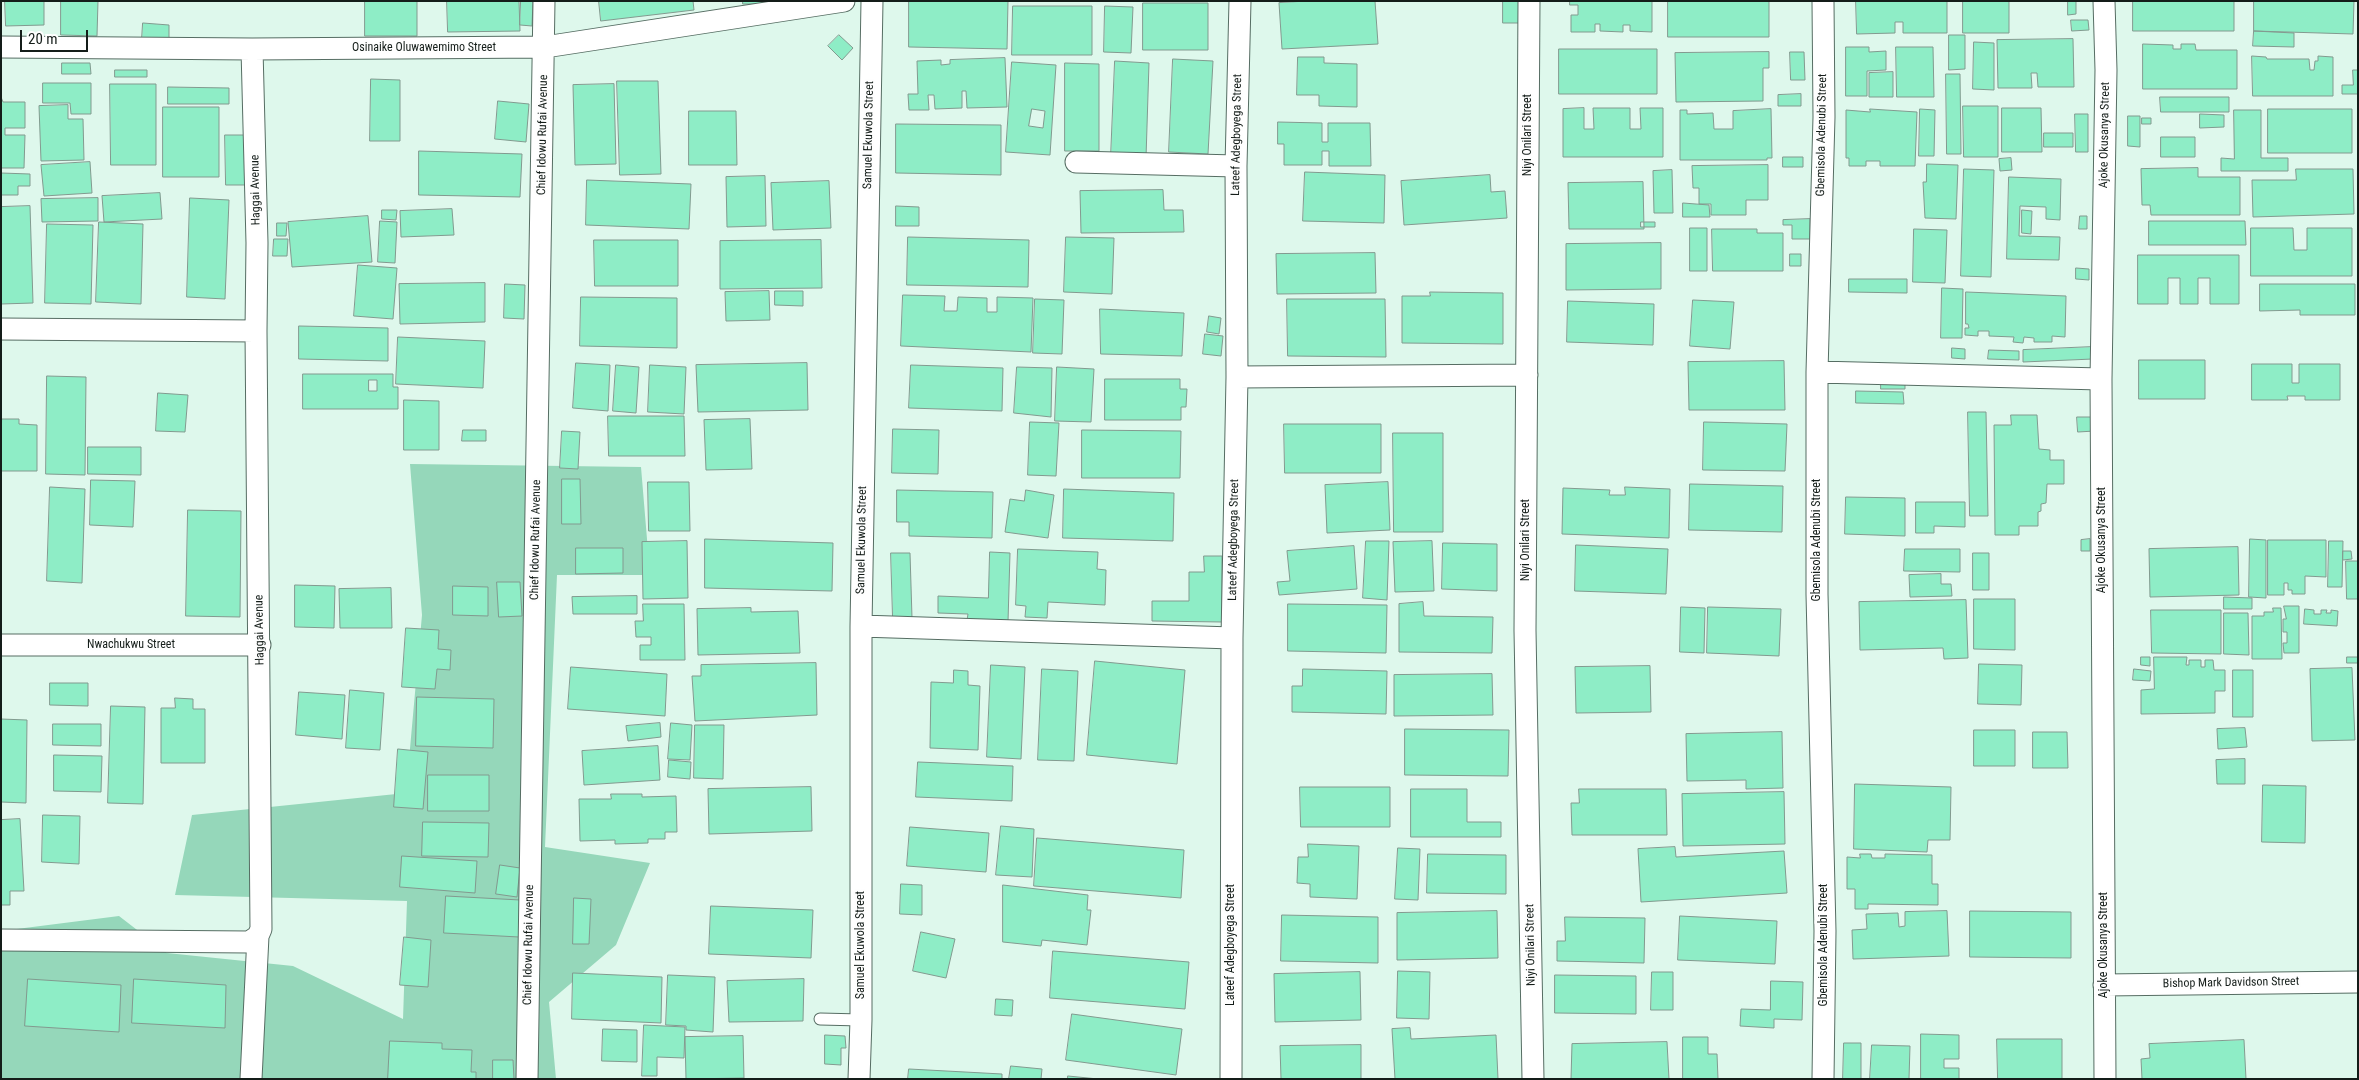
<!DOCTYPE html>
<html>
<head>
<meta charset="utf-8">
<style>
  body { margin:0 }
  #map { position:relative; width:2359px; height:1080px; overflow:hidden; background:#def8ec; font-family:"Roboto Condensed",sans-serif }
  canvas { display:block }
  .frame { position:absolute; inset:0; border:2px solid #141d19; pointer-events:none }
  .scale { position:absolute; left:20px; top:30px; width:68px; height:22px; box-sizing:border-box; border:2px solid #141d19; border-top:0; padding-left:6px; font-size:15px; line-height:18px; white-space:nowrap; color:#141d19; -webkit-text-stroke:4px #fefefe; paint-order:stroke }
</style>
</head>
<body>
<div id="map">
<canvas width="2359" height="1080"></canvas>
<div class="frame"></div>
<div class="scale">20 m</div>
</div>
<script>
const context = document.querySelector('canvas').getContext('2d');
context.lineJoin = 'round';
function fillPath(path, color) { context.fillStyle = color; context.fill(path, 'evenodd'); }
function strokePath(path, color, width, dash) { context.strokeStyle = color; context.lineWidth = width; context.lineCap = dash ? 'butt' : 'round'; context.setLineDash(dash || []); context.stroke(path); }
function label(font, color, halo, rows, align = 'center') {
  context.font = font + ' "Roboto Condensed",sans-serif'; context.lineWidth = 5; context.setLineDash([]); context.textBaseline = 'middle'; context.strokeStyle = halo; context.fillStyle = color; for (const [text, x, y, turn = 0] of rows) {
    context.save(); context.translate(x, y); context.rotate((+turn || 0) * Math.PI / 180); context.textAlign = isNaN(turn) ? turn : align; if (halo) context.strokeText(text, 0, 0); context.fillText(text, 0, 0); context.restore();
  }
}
fillPath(new Path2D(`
  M410,464l231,3 9,108h-93l-12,272 105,16 -34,82 -67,57 7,77h-555v-148l118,-15 48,37 126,13 110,53 4,-118 -232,-6 17,-80 214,-22 16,-178z`), '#95d7ba');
const building = new Path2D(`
  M5,1h39v24l-38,1z
  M61,1h37l-1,35 -36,-1z
  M365,1h52v35h-52z
  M447,1h72l1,30 -72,1z
  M521,1h12l-1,25 -12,-1z
  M599,1h94l1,9 -93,11z
  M743,1h23v3h-23z
  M909,1h99l-1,48 -98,-2z
  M1307,1h68l3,43 -96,5 -3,-46z
  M1503,1h16v22h-16z
  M1570,1h82v31l-22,-1v-6h-7v7l-23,-1v-7h-5v8h-24v-17h7v-10h-8z
  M1668,1h101v36h-101z
  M1856,1h91v32h-44v-11h-8v11l-38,1z
  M1963,1h46v32h-46z
  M2068,1h8v13l-8,1z
  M2133,1h101v30h-101z
  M2254,1h100l-1,33 -99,-3z
  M1143,3h65v47h-65z
  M1013,6h79v49h-80z
  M1105,6l28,1 -2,46 -27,-1z
  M2071,20h17l1,10 -17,1z
  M143,23l26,2v15l-27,-1z
  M2254,31l40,2v14l-41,-1z
  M839,35l14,13 -11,12 -14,-14z
  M1949,35h16v34l-16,1z
  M2073,39l1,48h-36l-1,-14h-6l1,15h-34l-1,-48z
  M1974,42l20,1v47l-21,-1z
  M2143,44l30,1v4h8v-5h14l1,6h41v39h-94z
  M1846,47h23v5l17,-1v19l-19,1v25h-21z
  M1896,47h37l1,50h-37z
  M1559,49h98v45h-98z
  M1769,52v16h-6v33l-87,1 -1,-49z
  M1790,52h14l1,28h-14z
  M2252,56l14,1 1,2h42l1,11h4l1,-9h3v-5l15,1v39h-80z
  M1298,57h26v6l33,1v43l-38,-1v-11h-22z
  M1005,58l2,49 -40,1 -1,-17h-4v17l-27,1 -1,-14h-6l1,15h-20l-1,-16h10l-1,-33 24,-1v5l9,-1v-4z
  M1173,59l40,2 -5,93 -39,-2z
  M1115,61l34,2 -3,95 -35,-2z
  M1012,62l44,3 -6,90 -44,-3zM1032,109l13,2 -2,17 -14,-2z
  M62,63h28l1,11h-29z
  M1065,63l34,1v87h-34z
  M115,70h32v7h-32z
  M2353,70h5v24h-16v-9h11z
  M1893,72v25h-24v-24z
  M1946,74h14l1,80h-14z
  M371,79l29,1v61h-30z
  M617,81h41l3,93 -41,1z
  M43,83h48v31h-20l-1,-11h-27z
  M110,84h46v81h-45z
  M614,84l2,80 -41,1 -2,-80z
  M168,87l61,1v16h-61z
  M1801,94v12h-23v-11z
  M1,97l2,5h22v26h-20v7h20l-1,33h-23z
  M2160,97h69v15h-68z
  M498,101l31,3 -3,38 -31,-3z
  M68,105v14h15l1,41 -43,1 -2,-55z
  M1963,106h35v51h-34z
  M163,107h56v70h-56z
  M1584,108v21h10l-1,-21h37v21h11l-1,-21h23v49h-100v-48z
  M2002,108h39l1,44h-40z
  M1771,109l1,49h-5v2h-87v-50h7v4l26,-1 1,16h19v-18z
  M1870,109l47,3 -2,54h-35v-5h-14v5h-17v-8h-3v-48l24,2z
  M1920,109l15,1 -1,46h-15z
  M2268,109h84v44h-84z
  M2234,110h27v48h27v13h-67v-13l13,1z
  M689,111h47l1,54h-48z
  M2075,114h13v38h-12z
  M2200,114l24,1v12l-24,1z
  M2128,116h12v31l-12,-1z
  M2142,118h9v6h-9z
  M1278,122l44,1v19h6v-19h42l1,43h-42v-15h-7v14h-38v-21h-6z
  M896,124l105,1v50l-105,-2z
  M2044,133h29v14h-29z
  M225,135h21l1,50h-21z
  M2161,137h34v20h-34z
  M419,151l103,3 -2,43 -101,-2z
  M1783,157h20v10h-20z
  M2011,158l1,12 -12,1 -1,-12z
  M90,162l2,31 -48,3 -3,-31z
  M1927,164l31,1 -2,54 -31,-1 -2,-36h3z
  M1768,165v35h-22v15h-35v-11h-12v-16h-6l-1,-22z
  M2198,168v9h42v38h-89l-1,-10h-8l-1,-36z
  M1964,169l30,1 -3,107 -30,-1z
  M2296,169h57l1,45 -101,3 -1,-37h44z
  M1672,170l1,43h-19l-1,-42z
  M1305,172l80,3 -1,48 -81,-2z
  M1,173l29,1v12h-12v9h-17z
  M1490,175l1,17 14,-1 2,27 -103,7 -3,-44z
  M765,176l1,50 -39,1 -1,-50z
  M2009,177l52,2 -1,41 -14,-1v-12l-26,-1 -1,30 41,1 -1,23 -52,-1z
  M587,180l104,4 -2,45 -103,-4z
  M829,181l2,47 -58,2 -2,-47z
  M1643,182l1,47h-75l-1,-46z
  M1163,190l1,20h19l1,22 -103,1 -1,-42z
  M160,193l2,26 -58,3 -2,-26z
  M98,198v23l-56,1 -1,-23z
  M190,198l39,2 -4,99 -38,-2z
  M1683,203l26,2 1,12h-27z
  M30,206l3,97 -32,1v-97z
  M896,206l23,1v19h-23z
  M452,209l2,26 -53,2 -1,-26z
  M382,210h15l-1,10 -14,-1z
  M2022,210l10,1 -1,23 -9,-1z
  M368,216l4,46 -80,5 -4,-45z
  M2080,216h7v13h-8z
  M1810,219v20h-18v-14h-9v-5z
  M380,221l17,1 -2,41 -17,-1z
  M2149,221h96l1,24h-97z
  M99,222l44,2 -2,80 -45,-2z
  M1641,222h14v5h-14z
  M277,223h10l-1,13h-9z
  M47,224l46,1 -2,79 -46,-1z
  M1690,228h17v43h-17z
  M2251,228h42l1,22h13v-22h45v48h-101z
  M1712,229h45v4h26v38h-70z
  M1914,229l33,1 -2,53 -32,-1z
  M908,237l121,3 -1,47 -121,-2z
  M1066,237l48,1 -2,56 -48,-2z
  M274,239h14l-1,17h-14z
  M594,240h84v46h-83z
  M821,240l1,48 -102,1v-48z
  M1661,243v46l-95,1v-46z
  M1375,253l1,40 -99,1 -1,-40z
  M1790,254h11v12h-11z
  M2138,255h101v49h-29v-26h-12v26h-18v-26h-12v26h-30z
  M358,265l39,3 -4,51 -39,-3z
  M2076,268l13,1v11l-13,-1z
  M1849,279h58v14l-58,-1z
  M485,283v39l-85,2 -1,-40z
  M505,284l20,1 -1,34 -20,-1z
  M2260,284h95v31h-55v-5l-40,1z
  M1942,288l21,1 -1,49h-21z
  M769,291l1,29 -44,1 -1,-29z
  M775,291h28v15l-28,-1z
  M1430,292l73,1v51l-101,-1v-47h28z
  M1966,292l100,4 -1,41 -13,-1v6h-18v-4l-10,-1 -1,6 -10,-1 1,-5 -25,-1v-5h-11v5l-13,-1v-7h4l-1,-4h-2z
  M903,295l42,1 -1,15h13l1,-14 29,1v14h10v-15l36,1 -2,54 -130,-6z
  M581,297l96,1v50l-97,-2z
  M1035,299l29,1 -2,54 -29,-1z
  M1287,299h98l1,58 -98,-1z
  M1693,300l41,2 -4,47 -40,-3z
  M1568,301l86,3 -1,41 -86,-3z
  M1100,309l84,4 -2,43 -81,-2z
  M1209,316l12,2 -2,16 -12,-2z
  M299,326l89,2v33l-89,-2z
  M1205,334l18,2 -2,20 -18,-2z
  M398,337l87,4 -2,47 -87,-4z
  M2092,347l1,12 -70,3v-12z
  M1952,348l13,1v10l-13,-1z
  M1989,350l30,1v9l-31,-1z
  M2139,360h66v39h-66z
  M1784,361l1,49h-96l-1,-48z
  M576,363l34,2 -2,46 -35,-3z
  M807,363l1,47 -110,2 -2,-47z
  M2252,364h40v19h7v-19h41v36h-35v-4h-18l1,4h-36z
  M616,365l23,2 -3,46 -23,-2z
  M650,365l36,2 -2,47 -36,-2z
  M911,365l92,3 -1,43 -93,-3z
  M1017,367l35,1 -1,49 -37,-4z
  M1057,367l37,2 -3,53 -36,-1z
  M303,374h90v13h5v22h-95zM369,380h8v11h-8z
  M47,376l39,1 -1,98 -39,-1z
  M1105,379h75v10h7l-1,18h-5v13h-76z
  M1881,384h24v5h-24z
  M1856,391l47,1 1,12 -48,-1z
  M158,393l30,2 -3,37 -29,-1z
  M404,400l35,1v49h-35z
  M1968,412h18l2,104h-18z
  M2011,415h26l2,34 11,1v10h14v24h-17l-1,19 -5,1v7l-3,1v14h-19v9h-24l-1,-110h17z
  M608,416h76l1,40h-76z
  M2077,417h17l1,14 -17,1z
  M2,419h17v5l18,1v46h-36z
  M750,419l2,50 -46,1 -2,-50z
  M1030,422l29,1 -3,53 -28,-1z
  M1704,422l83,2 -2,47 -82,-1z
  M1284,424h97v49h-96z
  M893,429l46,1 -1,44 -46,-1z
  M463,430h23v11h-24z
  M1082,430l99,1 -1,47h-98z
  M562,431l18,1 -2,37 -18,-1z
  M1393,433h50v99h-49z
  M88,447h53v28l-53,-1z
  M562,479h18l1,45h-19z
  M91,480l44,1 -2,46 -43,-2z
  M648,482h41l1,49h-41z
  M1388,482l2,48 -63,3 -2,-48z
  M1690,484l93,2 -1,46 -93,-2z
  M50,487l35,2 -3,94 -35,-2z
  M1625,487l45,2 -1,49 -107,-4 1,-46 47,2 -1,5h16z
  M1064,489l110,4 -1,48 -110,-3z
  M897,490l96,2 -1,46 -83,-2v-14h-12z
  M1026,490l28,5 -6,43 -43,-6 5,-33 14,2z
  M1846,497l59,1v38l-60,-2z
  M1916,502h49v25l-31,-1v7h-18z
  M188,510l53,1 -1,106 -54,-1z
  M705,539l128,4 -1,48 -127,-3z
  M2090,539v12h-9v-11z
  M2250,539l16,1v58l-17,-1z
  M2268,540h58v37l-21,-1v18h-13v-4h-4v-7h-4v12h-16z
  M687,541l1,57 -45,1 -1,-57z
  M1366,541h23l-2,59 -24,-2z
  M1432,541l2,50 -39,1 -2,-50z
  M2329,541h14l-1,46h-14z
  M1443,543l54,1v47l-55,-2z
  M1576,545l92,4 -2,45 -91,-3z
  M1354,546l3,43 -78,6 -2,-13 13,-1 -3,-30z
  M2238,547l1,48 -89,2 -1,-48z
  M576,548h47v25l-47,1z
  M1018,549l80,3 -1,17 9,1 -1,35 -57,-3 -1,16 -22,-1 1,-11 -10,-1z
  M1905,549h55v23l-56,-1z
  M2343,551h8l1,8 -9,1z
  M990,552l20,1 -2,69 -41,-2 1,-6 -30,-1v-17l50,2z
  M891,553h19l2,65 -19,1z
  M1973,553h16v37h-16z
  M1204,556h18v66l-70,-1v-20h37v-29h15z
  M2346,561h12v38h-11z
  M1941,574v10h10l1,12 -42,1 -1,-22z
  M497,582h23l2,34 -23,1z
  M295,585l40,1 -1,42 -39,-1z
  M453,586l35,1v29l-35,-1z
  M391,588l1,40h-52l-1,-39z
  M637,596v18h-64l-1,-17z
  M2224,597l28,1v11h-28z
  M1974,599h41v51l-41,-1z
  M1966,600l2,58 -24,1 -1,-11 -83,2 -1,-48z
  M1423,602l1,14 69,1 -1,36 -93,-1v-48z
  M643,604h41l1,56h-45v-15h11v-8h-15l-1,-16h8z
  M1288,604l99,1 -1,48 -98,-2z
  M2284,606h15v47h-15l-1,-10h4v-11h-4v-13h3z
  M1681,607l24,1 -1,45 -24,-1z
  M1708,607l73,2 -2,47 -72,-3z
  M751,608v4l47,-1 2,42 -102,2 -1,-46z
  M2273,608h8l1,51h-30v-43h12v-4h9z
  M2305,609l9,1v4h7v-4h6l-1,3h5v-3l7,1 -1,15 -33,-2z
  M2151,610h70v44l-69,-1z
  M2224,613h24l1,42 -25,-1z
  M406,628l33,2 -1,19 13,1 -1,20 -13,-1 -2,20 -33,-2z
  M2141,657h9v9l-9,-1z
  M2154,657h33l-1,8h3v-5h12v7h4v-7h8l1,10h11v21h-10v22l-74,1v-24l13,-1z
  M2347,657h11v6h-11z
  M1095,661l90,9 -8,94 -90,-9z
  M816,663l1,52 -122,6 -3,-45h9v-11z
  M1979,664l43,1 -1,40 -43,-1z
  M991,665l34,2 -4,92 -34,-2z
  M1650,666l1,46 -75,1 -1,-46z
  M571,667l96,7 -2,42 -97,-7z
  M2352,668l3,72 -43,1 -2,-72z
  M1042,669l36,2 -4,90 -36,-1z
  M1303,669l84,2 -1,43 -94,-2v-26h10z
  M2134,669l17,2 -1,10 -17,-1z
  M954,670l14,1v14l12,1 -2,64 -48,-2 1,-66 22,1z
  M2233,670h20v47h-20z
  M1492,674l1,41 -99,1v-41z
  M50,683h38v23l-38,-1z
  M350,690l34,3 -4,57 -34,-2z
  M299,692l46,3 -3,44 -46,-4z
  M417,697l77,2 -1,49 -77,-2z
  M175,698l18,1v10h12v54h-44v-55h14z
  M111,706l34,1 -2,97 -35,-1z
  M1,719l26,1 -1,83 -25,-1z
  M660,723l1,14 -33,4 -2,-15z
  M671,723l21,2 -2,35 -22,-1z
  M53,724h48v22l-48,-1z
  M695,725h29l-1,54 -29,-1z
  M2245,728l2,19 -29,2 -1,-20z
  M1405,729l104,1 -1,46 -103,-1z
  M1974,730h41v36h-41z
  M1782,732l1,56 -37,1v-9l-59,1 -1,-47z
  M2033,732h34l1,36h-35z
  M658,746l2,34 -76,5 -2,-34z
  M398,749l30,3 -5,57 -29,-2z
  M54,755l48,1 -1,36 -47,-1z
  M2245,759v25h-28l-1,-24z
  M669,760l22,2 -1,17 -22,-2z
  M918,762l95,4 -1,35 -96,-4z
  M428,775h61v36h-61z
  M1855,784l96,3 -1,53h-22l-1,12 -73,-3z
  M2263,785l43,1 -1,57 -43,-1z
  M811,787l1,44 -103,3 -1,-45z
  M1300,787h90v40h-89z
  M1411,789h56v33h34v15h-90z
  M1579,789h87l1,46h-95l-1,-32h8z
  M1784,792l1,52 -102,2 -1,-52z
  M611,794h31v3l34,-1 1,36h-12v7h-17v4l-33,1v-4l-35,1 -1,-42h32z
  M43,815l37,1 -1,48 -37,-2z
  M20,819l4,72h-14v14h-9v-85z
  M423,822l66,1 -1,34 -66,-1z
  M1001,826l33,3 -2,48 -36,-2z
  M910,827l79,6 -3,39 -79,-6z
  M1037,838l147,12 -3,48 -147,-12z
  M1308,844l51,2 -2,53 -47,-2v-13l-13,-1 1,-26h10z
  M1675,847l1,10 108,-6 3,42 -146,9 -3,-53z
  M1398,848l22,1 -2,51 -23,-1z
  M1428,854l78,1v39l-79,-1z
  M1860,854h11l1,4h13v-4l47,1v29h6v21l-70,-1v5h-13v-20h-8v-32l13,1z
  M402,856l75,5 -2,32 -75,-6z
  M500,865l20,3 -3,29 -21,-3z
  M901,884l21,1v30l-22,-1z
  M1003,885l85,10 -1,15h4l-4,35 -45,-5 -1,6 -38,-4z
  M446,896l74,4 -1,37 -75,-4z
  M574,898l17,1 -2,45h-16z
  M711,906l102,4 -2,48 -102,-4z
  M1497,911l1,47 -101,2v-47z
  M1947,911l2,45 -96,3 -1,-29 15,-1 -1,-15 32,-1 1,14 6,-1v-14z
  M1970,911l101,1v46l-101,-1z
  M1282,915l96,2v46l-97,-2z
  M1680,916l97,5 -2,43 -97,-4z
  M1565,917l80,1 -1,45 -87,-2v-20h8z
  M921,932l34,7 -9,39 -33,-7z
  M404,937l27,3 -3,47 -28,-2z
  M1053,951l136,11 -4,47 -135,-11z
  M1398,971l32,1 -1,47 -32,-1z
  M1360,972l1,48 -86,2 -1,-48z
  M1652,972h21v38h-22z
  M573,973l89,4 -1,46 -89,-4z
  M668,975l47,2 -2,55 -27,-2v-4l-20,-1z
  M1555,975l81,1v38l-81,-1z
  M28,979l93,6 -2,47 -94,-6z
  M134,979l92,6 -1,43 -93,-5z
  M804,979l-1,42 -74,1 -2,-41z
  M1771,981l32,1 -1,38 -28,-1v9l-34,-2 1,-17 29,1z
  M996,999l17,1 -1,16 -17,-1z
  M1072,1014l110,15 -6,46 -110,-15z
  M644,1025l41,2 -1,31 -27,-1v19h-15z
  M1410,1028l1,11 85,-4 2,44h-103l-3,-50z
  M603,1029l34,1v32l-35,-1z
  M1921,1034l38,1v24h-15v9h15v11h-38z
  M825,1035l20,1 1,12h-5v17l-16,-1z
  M743,1036l1,42 -58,1 -1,-42z
  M1683,1037h25v17h9l1,25h-35z
  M1997,1039h65v40h-64z
  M2244,1040l2,39h-104l-1,-20 9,-1 -1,-14z
  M390,1041l52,2v6l30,1 -1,22h5v7h-88z
  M1667,1042l2,37h-98l1,-35z
  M1844,1043h17v36h-18z
  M1361,1045v34h-80l-1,-33z
  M1872,1045l38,1 -1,33h-39z
  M493,1060h20l1,19h-21z
  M1011,1066l31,3 -1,10h-32z
  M909,1069l93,5v5h-94z
  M1068,1076l30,3h-30z`);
fillPath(building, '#8eedc6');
strokePath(building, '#829a8f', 1);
const service = new Path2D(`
  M820,1019l41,1`);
const minor = new Path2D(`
  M1529,1l-4,629 8,449
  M1823,1l1,116 -7,255v222l8,337 -2,148
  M2104,1l2,69 -5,309 4,700
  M1,47l251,2 293,-2 299,-46
  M1076,162l160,4
  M1,329l255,2
  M1817,372l284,7
  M1237,377l290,-2
  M861,626l371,12
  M1,645h259
  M1,940l248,2 9,-6 3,-7 -5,-598 1,-88 -5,-194
  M2104,985l254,-3
  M251,1079l7,-143
  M527,1079l17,-1078
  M859,1079l2,-59v-394l11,-625
  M1231,1079l1,-441 5,-261 -1,-211 4,-165`);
strokePath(service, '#566d63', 13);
strokePath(minor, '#566d63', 23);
strokePath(service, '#fff', 11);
strokePath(minor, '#fff', 21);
label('12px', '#141d19', '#fefefe', [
  ["Osinaike Oluwawemimo Street",424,48],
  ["Chief Idowu Rufai Avenue",543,135,-89],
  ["Samuel Ekuwola Street",869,135,-89],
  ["Lateef Adegboyega Street",1237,135,-89],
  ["Niyi Onilari Street",1528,135,-90],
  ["Gbemisola Adenubi Street",1822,135,-89],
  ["Ajoke Okusanya Street",2105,135,-89],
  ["Haggai Avenue",256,190,-91],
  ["Chief Idowu Rufai Avenue",536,540,-89],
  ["Samuel Ekuwola Street",862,540,-89],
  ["Lateef Adegboyega Street",1234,540,-89],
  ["Niyi Onilari Street",1526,540,-90],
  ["Gbemisola Adenubi Street",1817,540,-90],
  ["Ajoke Okusanya Street",2102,540,-90],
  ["Haggai Avenue",260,630,-91],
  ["Nwachukwu Street",131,645],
  ["Chief Idowu Rufai Avenue",529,945,-89],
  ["Samuel Ekuwola Street",861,945,-90],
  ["Lateef Adegboyega Street",1231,945,-90],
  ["Niyi Onilari Street",1531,945,-91],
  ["Gbemisola Adenubi Street",1824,945,-90],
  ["Ajoke Okusanya Street",2104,945,-90],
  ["Bishop Mark Davidson Street",2231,983,-1]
]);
</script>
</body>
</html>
